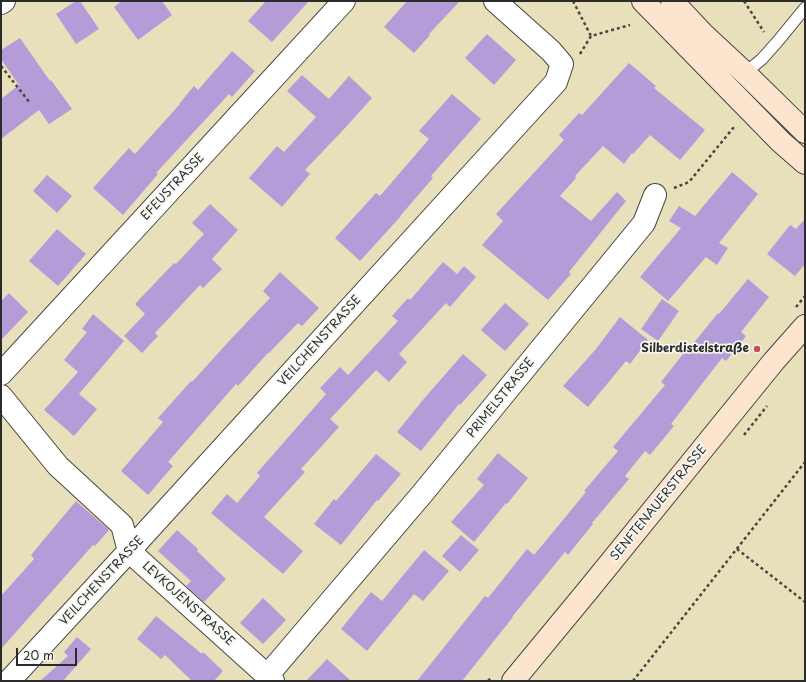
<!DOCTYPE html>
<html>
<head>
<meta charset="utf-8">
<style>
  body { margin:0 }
  #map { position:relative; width:806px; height:682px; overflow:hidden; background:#e8e0bb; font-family:"Playpen Sans",sans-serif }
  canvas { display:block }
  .frame { position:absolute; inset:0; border:2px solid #2b2b2b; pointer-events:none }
  .scale { position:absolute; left:16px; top:648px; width:61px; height:18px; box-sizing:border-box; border:2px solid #2b2b2b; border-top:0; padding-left:5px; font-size:12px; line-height:14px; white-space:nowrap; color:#2b2b2b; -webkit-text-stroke:3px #f6f6f2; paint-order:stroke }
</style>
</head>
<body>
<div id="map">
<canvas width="806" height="682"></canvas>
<div class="frame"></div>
<div class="scale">20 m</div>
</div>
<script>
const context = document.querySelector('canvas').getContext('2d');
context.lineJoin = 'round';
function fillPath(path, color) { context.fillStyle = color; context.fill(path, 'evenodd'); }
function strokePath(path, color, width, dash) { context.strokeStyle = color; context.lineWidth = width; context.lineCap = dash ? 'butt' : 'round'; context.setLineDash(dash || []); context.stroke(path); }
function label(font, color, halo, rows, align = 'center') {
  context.font = font + ' "Playpen Sans",sans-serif'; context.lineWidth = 3.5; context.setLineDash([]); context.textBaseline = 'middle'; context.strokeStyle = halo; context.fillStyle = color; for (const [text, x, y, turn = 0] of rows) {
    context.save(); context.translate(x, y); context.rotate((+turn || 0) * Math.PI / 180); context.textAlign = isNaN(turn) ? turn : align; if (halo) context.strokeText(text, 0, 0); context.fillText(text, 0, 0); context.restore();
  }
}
fillPath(new Path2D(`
  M76,1h4l19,28 -23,15 -20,-30z
  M122,1h40l10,14 -34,25 -24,-33z
  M266,1h43l-37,41 -24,-21z
  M407,1h53l-31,33 1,1 -16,18 -30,-26z
  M487,34l29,26 -22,25 -29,-27z
  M20,38l30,43 1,-1 21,29 -23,15 -10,-14 -38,29v-40l18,-14 -18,-26v-9z
  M232,51l23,20 -23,26 -3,-3 -73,79 2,1 -35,41 -30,-27 36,-40 6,6 45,-50h-1l15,-18 4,4z
  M629,63l27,23 -2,2 51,42 -25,30 -30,-25 -17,19 -1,-1 -8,11 -21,-18 -28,30 1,2 -16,18 31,25 26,-29 9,9 -57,71 2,2 -23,26 -66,-55 21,-24 -7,-7 68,-74 -5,-5 20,-22 3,2z
  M302,75l27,24 20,-23 23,22 -27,30 -40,42 5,4 -28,33 -33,-29 28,-32 7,6 32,-35 -29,-26z
  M452,94l29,25 -50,57 2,2 -32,37v1l-41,45 -25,-23 41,-45 4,3 49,-57 -10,-8z
  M732,172l26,22 -39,49 9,5 -11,17 -11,-8 -38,44 -28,-24 41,-49 -12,-7 10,-15 16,10z
  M47,175l25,21 -15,17 -24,-22z
  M210,204l28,26 -26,29 10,10 -19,19 -3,-3 -45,48 3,3 -16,17 -18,-17 21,-22 -10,-10 39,-41 2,1 28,-30 -12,-11z
  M805,219v45l-10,12 -28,-22 23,-29 6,4z
  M57,229l29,25 -28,32 -29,-25z
  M443,262l14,12 7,-8 12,11 -26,30 -4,-4 -47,51 8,8 -18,20 -13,-12 -46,49 9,8 -38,42 4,3 -41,45 39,34 -20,23 -72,-61 16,-19 10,9 23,-27 -3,-3 69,-79 -6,-6 20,-21 8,8 50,-54 -6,-5 16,-18 2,2z
  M280,272l39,36 -17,18 -4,-3 -29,30h-1l-30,33 -2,-2 -68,78 5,4 -25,29 -27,-24 42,-49 -5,-4 33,-37 1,1 38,-42 40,-42 -7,-7z
  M748,279l21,18 -28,35 5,4 -20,25 -4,-3 -51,66 3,2 -24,29 -5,-4 -20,25 4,3 -37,44 1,1 -25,31 -3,-3 -53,65h1l-51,64h-45l68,-85 3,2 39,-49 7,6 52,-63 -2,-1 34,-40 -5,-4 52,-62 -4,-3 26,-33 1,1 30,-37 1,1z
  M9,293l19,19 -27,28v-39z
  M662,299l17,12 -21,30 -17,-12z
  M505,303l24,21 -24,27 -24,-21z
  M93,314l31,27 -45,53 18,15 -23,27 -30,-26 34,-38 -14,-12 23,-28 -5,-3z
  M620,317l28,23 -18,24 -4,-3 -38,46 -25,-21 33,-37z
  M463,354l24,21 -27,30 -1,-1 -38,47 -24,-19 25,-31z
  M498,453l30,25 -21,26 -1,-1 -32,39 -23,-20 33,-37 -7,-6z
  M376,454l25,20 -23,27 -1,-1 -36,45 -27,-21 20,-25 2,2z
  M76,501l33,29 -14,16 -2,-1 -92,104v-53l33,-37 -3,-4z
  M177,530l21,19 -1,2 29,28 -22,23 -18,-16 5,-5 -33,-30z
  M461,535l18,15 -19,22 -18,-16z
  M424,550l25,21 -26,30 -9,-7 -47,57 -26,-22 30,-37 11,9z
  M263,598l23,22 -23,24 -23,-21z
  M156,616l46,38 1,-2 20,19 -9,10h-22l-27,-26 -4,4 -24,-20z
  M77,637l14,12 -28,32h-23l28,-25 -4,-4z
  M327,659l24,22h-45z`), '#b39cd7');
const lane = new Path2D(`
  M745,73l17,-14 16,-18 27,-33`);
const street = new Path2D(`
  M1,3l3,-2
  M1,374l343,-373
  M1,396l57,70 64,59 7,26 144,130
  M267,676l155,-182 222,-271 11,-28
  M9,681l120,-130 427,-469 6,-18 -11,-13 -56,-50`);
const secondary = new Path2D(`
  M643,1l138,141 24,21
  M672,1l31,33 42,39 60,59
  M513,681l76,-92 185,-228 31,-35`);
strokePath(lane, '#474641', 13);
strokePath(street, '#474641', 24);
strokePath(secondary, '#474641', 24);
strokePath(new Path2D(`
  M573,1l18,35
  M744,1l20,31
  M580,54l11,-18 39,-11
  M1,66l29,37
  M674,188l15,-6 45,-55
  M796,307l9,-11
  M744,435l23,-29
  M737,549l68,53
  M488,681l4,-4
  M633,681l172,-219`), '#474641', 2.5, [3, 3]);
strokePath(lane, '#fff', 11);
strokePath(street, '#fff', 22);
strokePath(secondary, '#fce5cf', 22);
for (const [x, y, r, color] of [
  [757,349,4,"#d1495b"]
]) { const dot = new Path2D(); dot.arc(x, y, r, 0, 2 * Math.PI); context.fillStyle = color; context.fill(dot); strokePath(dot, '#f6f6f2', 1.5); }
label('12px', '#2b2b2b', '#f6f6f2', [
  ["EFEUSTRASSE",173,187,-47],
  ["VEILCHENSTRASSE",320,341,-48],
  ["PRIMELSTRASSE",501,398,-51],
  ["SENFTENAUERSTRASSE",659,503,-51],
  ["VEILCHENSTRASSE",102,581,-47],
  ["LEVKOJENSTRASSE",188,604,42]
]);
label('bold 12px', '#2b2b2b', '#f6f6f2', [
  ["Silberdistelstraße",749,349]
], 'right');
</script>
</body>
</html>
